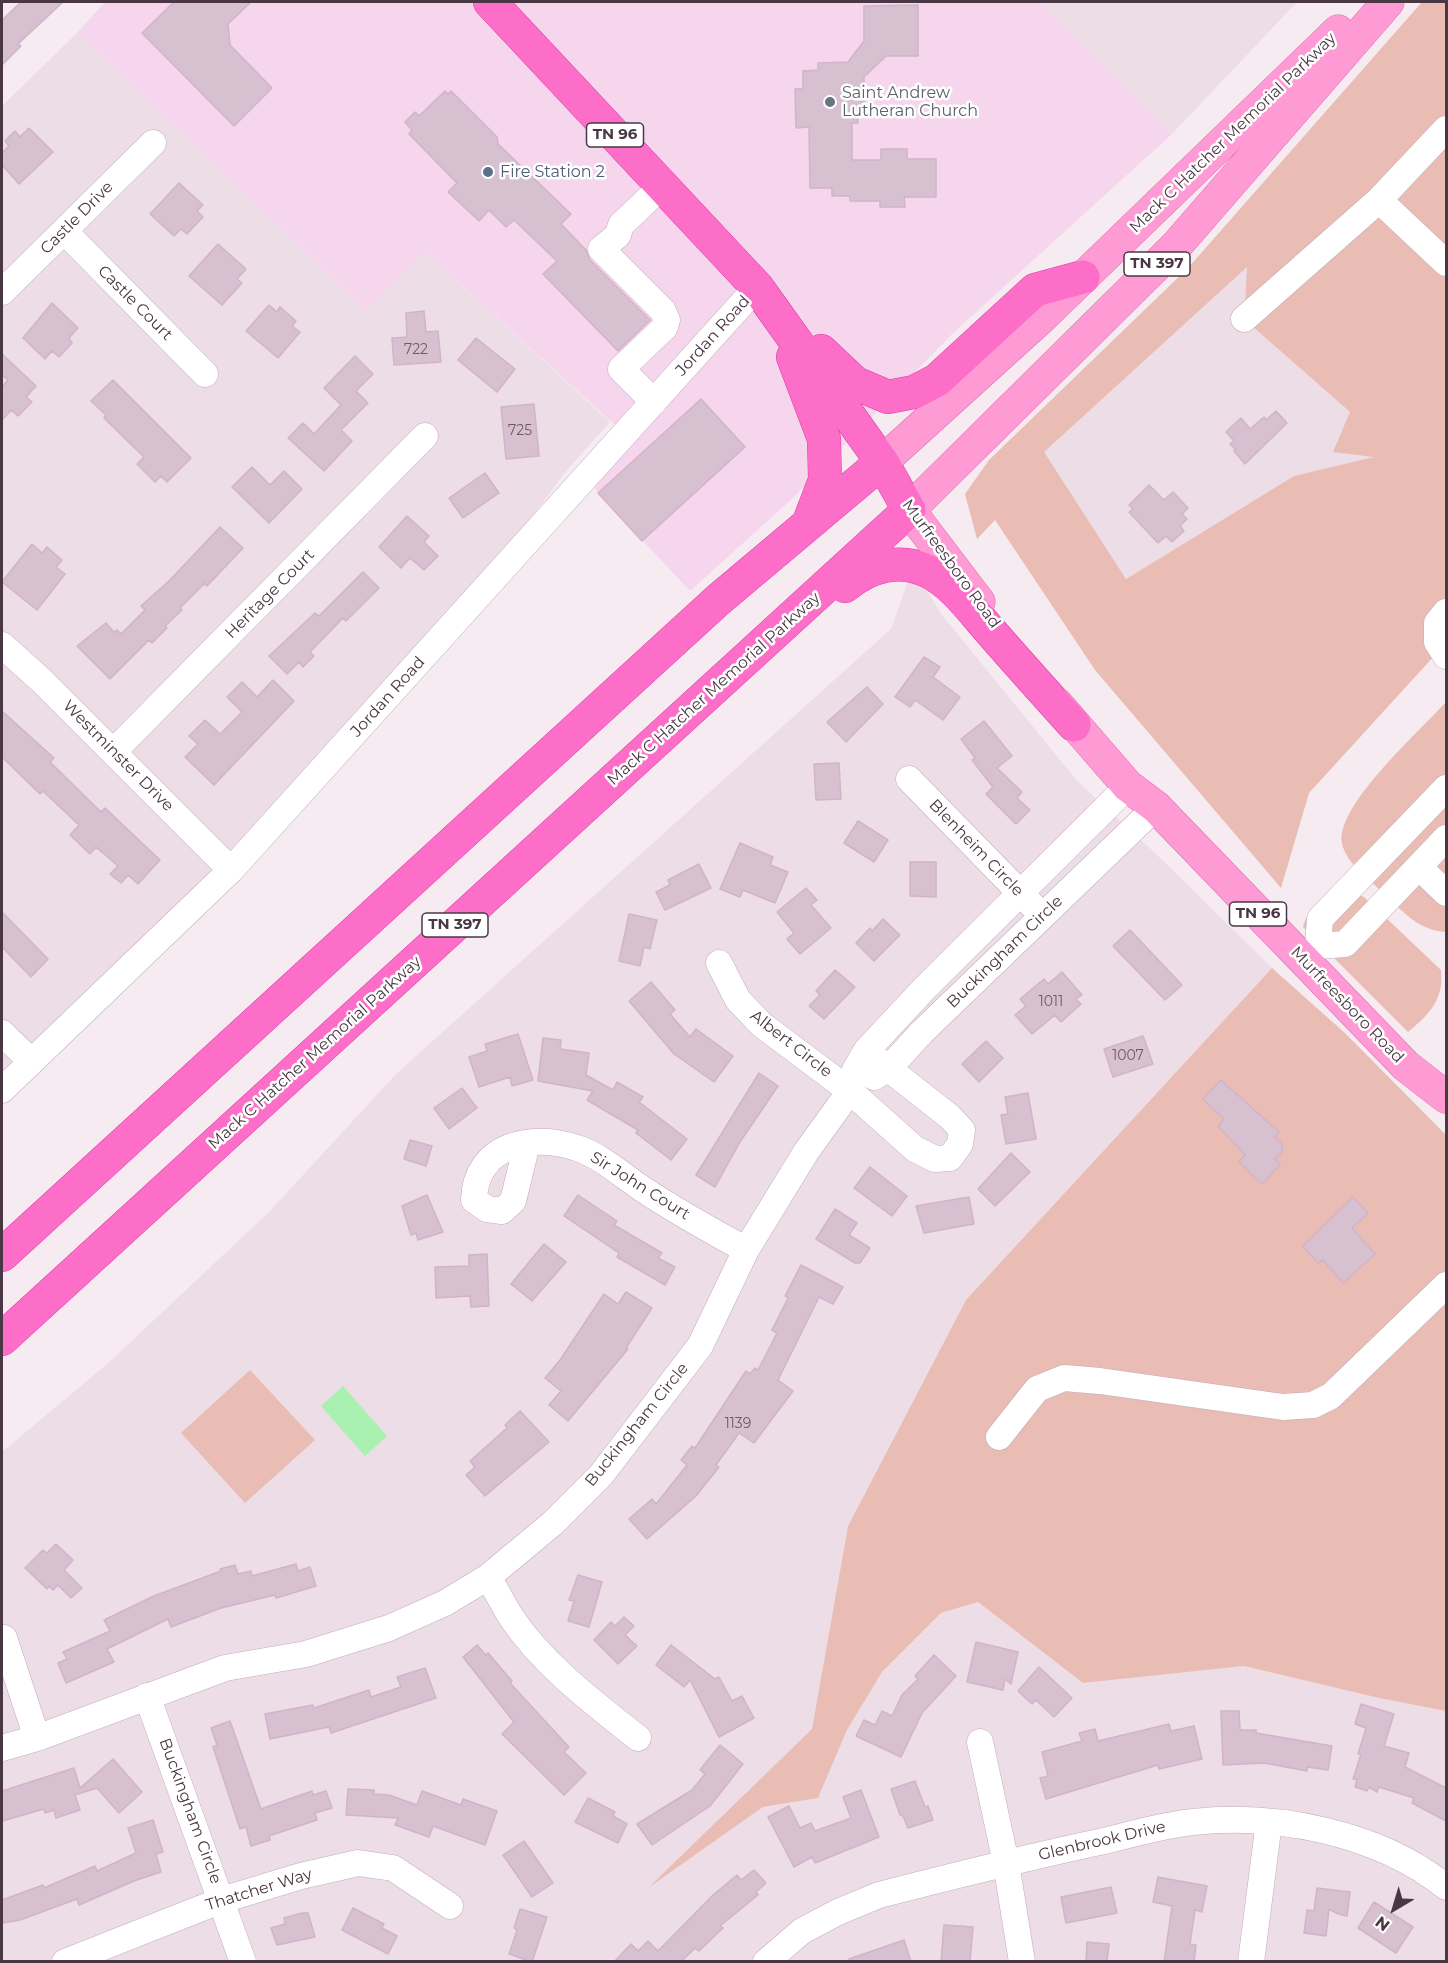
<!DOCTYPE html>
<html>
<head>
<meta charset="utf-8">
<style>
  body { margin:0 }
  #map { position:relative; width:1448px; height:1963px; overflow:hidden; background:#f5ebf1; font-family:Montserrat,sans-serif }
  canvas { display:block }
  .frame { position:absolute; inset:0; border:3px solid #493844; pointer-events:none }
  .north { position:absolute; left:1364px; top:1879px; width:60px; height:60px; -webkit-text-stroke:4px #fff; paint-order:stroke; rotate:218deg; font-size:16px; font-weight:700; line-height:24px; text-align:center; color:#493844 }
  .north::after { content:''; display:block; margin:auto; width:21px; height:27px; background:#493844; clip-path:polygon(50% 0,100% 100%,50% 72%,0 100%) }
</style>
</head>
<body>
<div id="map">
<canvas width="1448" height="1963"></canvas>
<div class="frame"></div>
<div class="north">N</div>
</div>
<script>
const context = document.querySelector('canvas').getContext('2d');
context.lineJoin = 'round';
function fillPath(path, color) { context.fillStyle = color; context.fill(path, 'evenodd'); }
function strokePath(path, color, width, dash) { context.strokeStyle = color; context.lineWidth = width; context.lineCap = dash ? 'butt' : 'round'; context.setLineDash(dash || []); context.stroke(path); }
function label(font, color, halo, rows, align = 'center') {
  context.font = font + ' Montserrat,sans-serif'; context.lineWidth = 5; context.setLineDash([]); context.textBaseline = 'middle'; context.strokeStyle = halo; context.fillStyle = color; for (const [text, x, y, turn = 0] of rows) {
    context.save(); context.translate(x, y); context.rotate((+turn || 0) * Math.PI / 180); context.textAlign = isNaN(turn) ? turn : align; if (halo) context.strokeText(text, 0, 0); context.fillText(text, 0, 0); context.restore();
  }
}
fillPath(new Path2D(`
  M1039,2h258l-125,132z
  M77,33l290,278 58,-59 185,170 -44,49 -119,160 -445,459v-984z
  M1247,266l-3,53 106,93 26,45 -82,19 -168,103 -83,-127z
  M908,581l19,10 15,24 136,167 76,70 118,116 -306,332 -118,226 -36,203 -160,156 111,-78 55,-9 29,-68 35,-58 59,-59 37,-11 105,81 161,-17 135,32 67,13v250l-1444,1v-510l103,-86 163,-153 128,-139 495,-445z`), '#eddde7');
fillPath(new Path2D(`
  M105,2h934l133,132 -219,199 -161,166 -102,92 -92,-98 -6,-11 38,-43 -205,-187 -58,59 -290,-278z`), '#f6d6ed');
fillPath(new Path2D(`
  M1422,2h24v641l-137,150 -28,95 -186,-218 -100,-150 -18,19 -12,-45 24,-34 199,-192zM1247,267l-3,52 106,93 -17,40 41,5 -80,19 -168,103 -82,-127z
  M1446,702v230c-27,-1 -45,-22 -64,-40 -13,-13 -37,-30 -40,-49 -7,-37 79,-113 104,-141z
  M1349,891l15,6 77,73c3,29 -11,44 -33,62l-105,-105c7,-24 24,-29 46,-36z
  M1272,968l74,66 100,101v576l-67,-13 -135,-32 -161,17 -105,-81 -37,11 -59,59 -35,58 -29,68 -55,9 -115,81 164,-159 36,-203 118,-226z
  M250,1370l65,70 -70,63 -64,-70z`), '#e9bcb4');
fillPath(new Path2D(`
  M343,1386l44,50 -22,20 -44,-50z`), '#a8f1b0');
const building = new Path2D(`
  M21,2h42l-45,42 3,2 -19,19v-45z
  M174,2h77l-23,22 2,21 42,43 -38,38 -92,-93z
  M918,5v51h-32l-22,21v38l-6,-1v9h-6v37h29v-11h26v10h29v38h-32l1,10h-25v-6h-30v-5h-18v-8h-22l-1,-61 -13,1 -1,-39h8v-18l15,-1v-7l30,-1 16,-21v-35z
  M445,91l3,3 3,-3 46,46 1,7 73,70 -10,10 25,26 4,10 60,60 -32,31 -75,-77 14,-13 -43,-41 -8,7 -17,-17 -10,11 -31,-29 9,-9 -48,-49 3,-4 -7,-8 10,-10 4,4z
  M29,128l24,24 -34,32 -17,-19v-12l7,-7 -4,-5 10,-10 5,6z
  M179,183l24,22 -6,6 6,6 -16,17 -6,-5 -7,7 -24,-22z
  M218,244l28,25 -9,10 5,4 -20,22 -33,-29z
  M52,303l26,25 -9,10 3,5 -13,14 -7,-6 -7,8 -22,-21z
  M269,305l8,7 3,-5 16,14 -4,5 8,6 -22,26 -32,-27z
  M424,311l2,21 12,-1 3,31 -47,3 -2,-27 15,-1 -1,-24z
  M476,338l39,31 -18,23 -39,-32z
  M2,354l34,32 -10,11 6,5 -14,14 -7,-6 -9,10v-33l6,-7 -6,-5z
  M355,356l18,18 -17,17 12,12 -27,27 11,11 -28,30 -36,-33 15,-15 11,11 27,-29 -17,-17z
  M113,380l78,78 -24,24 -6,-6 -6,6 -18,-18 7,-7 -40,-39 2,-3 -15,-14z
  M701,399l44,48 -103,94 -44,-48z
  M534,404l5,52 -33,3 -5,-52z
  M1276,411l11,12 -42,41 -11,-13 2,-1 -6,-6 4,-3 -8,-9 15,-14 9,11 14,-12 2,3z
  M252,467l18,18 14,-14 18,18 -33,34 -37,-36z
  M485,473l14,20 -36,25 -14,-20z
  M1149,485l15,15 9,-8 15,16 -6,6 5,5 -7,7 4,5 -12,11 -6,-6 -8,7 -29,-31 4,-3 -4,-4z
  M407,516l22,20 -5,6 14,14 -14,14 -14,-12 -9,10 -22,-21z
  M220,527l23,21 -36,38 -2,-3 -25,25 2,2 -17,16 2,2 -15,15 -3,-3 -39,39 -33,-33 29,-23 8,9 3,-2 4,4 24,-24 -4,-4 29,-26z
  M32,544l10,9 5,-6 15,13 -6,7 9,7 -28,36 -35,-28z
  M363,572l16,16 -33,33 -3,-3 -33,34 4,4 -11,11 -4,-5 -12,12 -18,-18 46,-43 4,3z
  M924,657l16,10 -7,10 27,20 -17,23 -28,-20 -5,7 -15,-10z
  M273,680l21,21 -80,84 -29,-28 13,-13 -9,-8 16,-16 15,14 22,-22 -15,-15 15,-15 15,15z
  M867,687l16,17 -37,38 -19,-20z
  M2,711l52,47 -4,4 51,50 4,-4 55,52 -22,24 -10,-9 -7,8 -11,-9 8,-8 -22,-19 -6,7 -20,-19 9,-10 -36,-34 -3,3 -38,-37z
  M984,721l28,35 -15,12 25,24 -5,6 13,12 -14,14 -30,-30 7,-7 -21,-27 3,-2 -14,-19z
  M839,763l2,36 -25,1 -2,-36z
  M858,821l30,19 -14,22 -30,-19z
  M740,843l33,14 -3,8 18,7 -13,31 -32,-13 -3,7 -20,-8z
  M910,862h26v35l-26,-1z
  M699,864l12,24 -46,22 -9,-18 14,-7 -2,-5z
  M806,888l11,12 -6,5 20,23 -31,26 -13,-15 7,-6 -17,-21z
  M2,912l46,47 -17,18 -29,-30z
  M629,914l28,6 -7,29 -6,-2 -4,19 -21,-5z
  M883,919l17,16 -26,26 -18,-18 14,-15 2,3z
  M1130,930l52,55 -17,15 -52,-54z
  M835,970l20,17 -31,32 -15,-13 11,-11 -4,-4z
  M1062,972l20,23 -6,4 5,5 -20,18 -6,-7 -23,19 -17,-19 11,-9 -6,-7 24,-20 4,5z
  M651,982l24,28 -5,4 20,23 6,-8 37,27 -19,26 -40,-28 -45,-53z
  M518,1034l15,46 -21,6 -2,-9 -31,10 -10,-30 18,-6 -2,-7z
  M1143,1036l10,28 -40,13 -9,-28z
  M543,1038l18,2 -1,9 29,4 -3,22 27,15 4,-8 26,15 -4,5 48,37 -16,21 -35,-27 2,-3 -51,-30 6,-9 -55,-10z
  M986,1041l17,17 -24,24 -17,-18z
  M759,1073l19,13 -38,56 -25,45 -19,-12z
  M1221,1080l58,52 -4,5 7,7v8l-7,7 5,6 -18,19 -23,-22 6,-7 -27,-29 6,-7 -21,-20z
  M462,1088l15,20 -28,21 -15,-21z
  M1028,1093l8,46 -30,5 -5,-29 7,-1 -3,-17z
  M410,1140l22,6 -6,20 -22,-7z
  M1011,1153l19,19 -35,34 -17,-17z
  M870,1167l37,29 -15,20 -38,-28z
  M427,1195l16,37 -25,8 -2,-7 -5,2 -9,-29z
  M578,1195l39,26 -3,4 48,28 -4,5 17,9 -10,18 -48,-28 2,-4 -55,-37z
  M969,1197l5,27 -50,9 -8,-27z
  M1353,1197l15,16 -16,15 23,26 -32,29 -20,-23 -5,3 -15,-17z
  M835,1209l22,14 -8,12 21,13 -10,15h-5l-39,-24z
  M544,1244l22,18 -34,39 -21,-17z
  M487,1254l2,52 -18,1 -1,-11 -34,2 -1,-31 34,-1v-11z
  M801,1265l42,22 -10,17 -14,-7 -41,83 15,11 -39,52 -15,-10 -23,32 3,2 -23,29 -49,43 -18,-20 23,-20 4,5 31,-39 -6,-5 11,-14 3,2 51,-77 4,3 5,-6 3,2 19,-37 -5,-3 16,-32 -3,-2z
  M626,1292l26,16 -26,40 2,1 -60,72 -19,-16 12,-14 -16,-13 15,-18 44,-66 14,10z
  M520,1411l29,31 -64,54 -19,-21 9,-8 -5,-6 37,-33 -2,-3z
  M56,1544l17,16 -9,10 18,18 -11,10 -13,-13 -5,5 -4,-4 -2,3 -22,-21 18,-18 4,3z
  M296,1564l2,7 12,-4 6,19 -40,12 -1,-3 -54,13 -50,19 -3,-8 -61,30 7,13 -48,21 -8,-20 9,-4 -4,-7 47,-21 -6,-11 50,-24 67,-25 -1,-2 15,-4 3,9 13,-3 1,5z
  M578,1575l24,7 -13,45 -21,-6 6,-20 -5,-1z
  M624,1617l10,9 -9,9 12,11 -19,18 -24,-24 17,-18 4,4z
  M976,1642l42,10 -7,32 -6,-5 -2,11 -36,-8z
  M477,1645l9,10 2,-2 24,28 -2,2 59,64 -5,5 22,21 -22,22 -62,-61 12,-12 -51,-65z
  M671,1645l44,34 4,-2 13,24 10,-5 12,22 -35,19 -29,-57 -6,7 -28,-22z
  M934,1655l22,21 -34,37 -21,44 -45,-21 8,-16 11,5 7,-14 10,5 10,-21 16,-16 -3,-3z
  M1039,1667l33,31 -18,19 -18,-17 -4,4 -14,-13z
  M425,1668l11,30 -105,35 -2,-6 -59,12 -5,-25 48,-9 1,3 55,-18 2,7 30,-10 -4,-10z
  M1361,1704l33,10 -10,32 25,7 -4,14 41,21v33l-34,-18 2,-5 -35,-11 -2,5 -8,-5 -2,4 -12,-4 2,-8h-4l8,-25h-3l8,-26 -11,-4z
  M1221,1711h18l1,19h16v3l76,13 -4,24 -21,-3v4l-43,-8 -41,2z
  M230,1721l31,88 51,-18 1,4 13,-4 6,17 -17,5 2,7 -48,16 1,4 -19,6 -5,-19 -6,2 -27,-82 4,-2 -6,-17z
  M1169,1724l2,7 23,-5 8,33 -43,10 -1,-4 -112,34 -6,-21 8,-2 -6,-24 40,-11 -3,-8 16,-4 3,12z
  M720,1745l23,19 -33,42 -58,39 -15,-21 55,-34 13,-16 -5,-4z
  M113,1759l29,33 -23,21 -22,-25 -22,7 5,15 -24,8 -2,-8 -9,3 -1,-4 -42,12v-30l72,-23 6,20z
  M915,1781l10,26 3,-1 5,14 -25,8 -5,-12 -3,-1 -9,-26z
  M348,1789l26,1v4l15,1 28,10 5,-14 39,14 2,-6 34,12 -12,34 -52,-19 -4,11 -34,-12 3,-7 -52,-3z
  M861,1790l18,47 -64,26 -3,-6 -18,10 -26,-50 21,-11 11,22 11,-5 4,8 36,-13 -8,-21z
  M588,1798l27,14 -2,4 14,8 -9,19 -43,-21z
  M153,1820l10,32 -7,2 5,18 -27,9 -55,24 -2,-6 -57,21 -18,3v-23l41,-15 1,3 51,-22 2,5 39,-18 -8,-25z
  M524,1841l29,42 -21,14 -29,-42z
  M754,1870l12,13 -10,9 2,3 -38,31 3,2 -24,23 -4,-3 -14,14h-67l17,-18 7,7 10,-10 10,10 55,-56 24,-20 4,5z
  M1158,1877l49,9 -5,26 -7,-2 -5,34 6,1 -2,17h-30l8,-56 -19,-4z
  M1111,1887l6,26 -51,10 -5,-26z
  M1317,1888l33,4 -3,24 -9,-2 -9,-5 -3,27 -22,-3 3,-23 7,1z
  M1374,1902l39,25 -17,26 -38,-25z
  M353,1908l31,16 -2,4 15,8 -9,18 -46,-24z
  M520,1909l27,8 -15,45 -23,-8 8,-24 -3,-2z
  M302,1913h6l7,24 -38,8 -6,-17 14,-4 -1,-6z
  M944,1925l29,2 -3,35h-29z
  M904,1940l7,22h-62v-3z
  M1087,1942l22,2 -2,18h-21z`);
fillPath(building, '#d7c0d0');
strokePath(building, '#d2b3c8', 1.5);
const minor = new Path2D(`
  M1379,200l67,63
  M64,231l141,143
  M2,292l151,-149
  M1244,319l135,-119 67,-71
  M654,402l-33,-33 44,-42 2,-7 -4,-9 -62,-62 17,-14 3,-10 42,-40
  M1446,612l-9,11v19l9,14
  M2,645l40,36 189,189
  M114,751l311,-315
  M909,779l123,126
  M1419,867l27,26
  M1318,946l27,-2 101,-106
  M1304,961l14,-15 2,-27 126,-131
  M719,963l19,37 24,25 88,66 65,58 20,10 15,-1 10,-14 2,-14 -12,-13 -84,-66
  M2,1033l29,28
  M874,1077l15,-9 33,-36 234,-225
  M2,1090l229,-220 526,-583
  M527,1144l-14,57 -11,10 -15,-2 -13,-9c1,-55 58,-68 103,-52 25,8 48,30 70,44 32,21 65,39 99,58
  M999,1437l38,-48 27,-11 36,3 183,26 30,-2 18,-9 115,-111
  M488,1577c8,13 15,27 23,40 32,48 83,86 127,121
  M4,1638l33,100
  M147,1696l96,266
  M980,1742l26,121 16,99
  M2,1748l35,-10 188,-70 81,-14 83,-26 56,-25 43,-26 65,-54 48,-48 99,-129 46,-96 60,-98 44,-61 5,-21 11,-19 58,-62 204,-203
  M65,1962l157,-62 79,-24 57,-13 35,5 57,38
  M766,1962l36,-31 36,-19 41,-17c74,-19 149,-38 225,-54 29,-7 59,-16 89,-19 84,-9 186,11 253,65
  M1251,1962l18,-140`);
const major = new Path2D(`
  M882,462l160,-145 296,-286
  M979,602l-70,-92 267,-264 212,-244
  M1057,704l71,82 28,21 250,259 40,31`);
const highway = new Path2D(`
  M821,351l34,32 33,14 26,-5 23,-12 98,-90 48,-13
  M793,357l31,82 1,41 -16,42
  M845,586c24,-20 55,-29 84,-14 26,13 44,40 63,61 27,31 54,61 82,92
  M2,1255l716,-655 164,-138
  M2,1339l907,-829 -27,-48 -125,-175 -267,-285`);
strokePath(minor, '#c1adba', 27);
strokePath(major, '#e46ab2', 33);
strokePath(highway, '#de3ca7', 34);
strokePath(minor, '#fff', 26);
strokePath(major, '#fe9bd4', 32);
strokePath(highway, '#fd6ec8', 33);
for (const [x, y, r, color] of [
  [830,102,6,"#6b7280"],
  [488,172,6,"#5c6f8a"]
]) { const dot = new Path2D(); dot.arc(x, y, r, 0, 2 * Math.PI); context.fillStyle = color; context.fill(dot); strokePath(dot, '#fff', 2); }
label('14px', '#6c5a67', null, [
  ["722",416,350],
  ["725",520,431],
  ["1011",1051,1002],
  ["1007",1128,1056],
  ["1139",738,1424]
]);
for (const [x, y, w] of [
  [615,135,57],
  [1157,264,66],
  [1258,914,57],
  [455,925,66]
]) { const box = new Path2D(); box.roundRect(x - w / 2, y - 12, w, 24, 4.5); context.fillStyle = '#fff'; context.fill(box); strokePath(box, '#493844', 1.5); }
label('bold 15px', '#493844', null, [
  ["TN 96",615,135],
  ["TN 397",1157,264],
  ["TN 96",1258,914],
  ["TN 397",455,925]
]);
label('16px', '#5b616d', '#fff', [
  ["Saint Andrew",842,93],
  ["Lutheran Church",842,111]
], 'left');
label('16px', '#493844', '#fff', [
  ["Mack C Hatcher Memorial Parkway",1233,133,-44],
  ["Castle Drive",77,218,-45],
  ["Castle Court",135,303,45],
  ["Jordan Road",713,336,-48],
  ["Murfreesboro Road",951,564,54],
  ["Heritage Court",270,594,-45],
  ["Mack C Hatcher Memorial Parkway",714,689,-42],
  ["Jordan Road",388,697,-48],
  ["Westminster Drive",118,756,45],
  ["Blenheim Circle",976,848,46],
  ["Buckingham Circle",1005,952,-44],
  ["Murfreesboro Road",1347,1005,46],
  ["Albert Circle",791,1044,38],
  ["Mack C Hatcher Memorial Parkway",315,1053,-42],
  ["Sir John Court",640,1186,32],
  ["Buckingham Circle",637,1425,-51],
  ["Buckingham Circle",190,1811,70],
  ["Glenbrook Drive",1102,1841,-13],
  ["Thatcher Way",259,1890,-17]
]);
label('16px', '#4e5e75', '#fff', [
  ["Fire Station 2",500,172]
], 'left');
</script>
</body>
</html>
